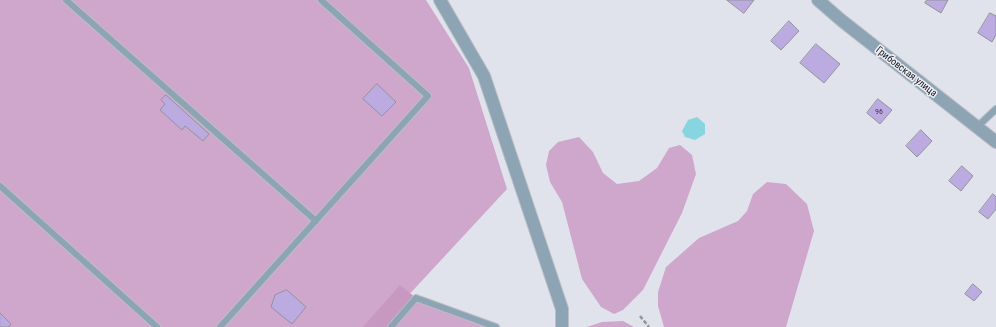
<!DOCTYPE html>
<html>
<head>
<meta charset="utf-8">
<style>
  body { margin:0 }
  canvas { display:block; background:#e0e3eb }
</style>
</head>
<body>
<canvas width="996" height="327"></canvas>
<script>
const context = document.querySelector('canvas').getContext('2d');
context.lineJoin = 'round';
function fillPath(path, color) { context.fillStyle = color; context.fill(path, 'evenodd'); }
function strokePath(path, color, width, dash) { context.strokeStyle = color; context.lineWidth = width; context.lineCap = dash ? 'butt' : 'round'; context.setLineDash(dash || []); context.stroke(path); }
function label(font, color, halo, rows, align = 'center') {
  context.font = font + ' "Roboto Condensed",sans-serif'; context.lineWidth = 3; context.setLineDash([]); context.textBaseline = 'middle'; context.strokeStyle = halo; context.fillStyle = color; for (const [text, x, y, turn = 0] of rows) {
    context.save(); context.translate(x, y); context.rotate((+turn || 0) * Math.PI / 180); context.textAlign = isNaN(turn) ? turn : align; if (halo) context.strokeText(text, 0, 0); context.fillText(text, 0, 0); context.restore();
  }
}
fillPath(new Path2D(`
  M0,0h426l43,68 38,121 -128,138h-379z
  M579,137l14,15 10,21 14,11 22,-3 18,-13 12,-20 11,-3 12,10 4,19 -14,39 -39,77 -20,20 -9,4 -13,-7 -19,-28 -20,-77 -12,-20 -4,-17 3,-14 9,-9z
  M767,182l19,2 21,20 7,27 -28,96h-122l-6,-21v-14l8,-25 33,-29 39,-17 9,-10 6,-17z
  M416,298l80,29h-105z
  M623,321l11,6h-47l15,-5z`), '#d0a7cc');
fillPath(new Path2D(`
  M400,285l16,13 -25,29h-28z`), '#c799c2');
fillPath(new Path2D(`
  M697,117l8,7v10l-10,6 -10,-3 -3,-6 6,-11z`), '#87d5e0');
const building = new Path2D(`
  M727,0h27l-10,13z
  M927,0h21l-7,13 -16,-10z
  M990,13l6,3v19l-4,7 -14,-9z
  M789,21l10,10 -18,19 -10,-9z
  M816,44l24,20 -16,19 -24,-20z
  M377,84l19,18 -14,14 -19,-17z
  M166,95l43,39 -6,7 -18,-15 -3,4 -22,-20 5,-6 -4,-4z
  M878,99l14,11 -12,14 -13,-11z
  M921,130l11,11 -15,16 -11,-11z
  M962,166l11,10 -12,15 -12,-10z
  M993,194l3,3v12l-8,10 -9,-7z
  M973,284l9,8 -8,9 -9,-7z
  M287,290l19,17 -14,17 -21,-17 4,-12z
  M0,313l11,11 -2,3h-9z`);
fillPath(building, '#bcabe1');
strokePath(building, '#94929a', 1);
const lane = new Path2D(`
  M66,0l250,221
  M977,127l19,-18
  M0,186l157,141
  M220,327l208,-231 -107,-96
  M391,327l25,-29 80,29`);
const street = new Path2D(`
  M440,0l44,76 78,233v18
  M818,0l23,20 155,122`);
strokePath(lane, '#bbbec5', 8);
strokePath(street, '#bbbec5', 14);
strokePath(new Path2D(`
  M640,316l9,11`), '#94969c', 2.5, [4, 2]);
strokePath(lane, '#8ca4b4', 6);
strokePath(street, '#8ca4b4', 12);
label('8px', '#3e3a4a', null, [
  ["96",879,112]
]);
label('10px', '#141518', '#edf0f8', [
  ["Грибовская улица",906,72,38]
]);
</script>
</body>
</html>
